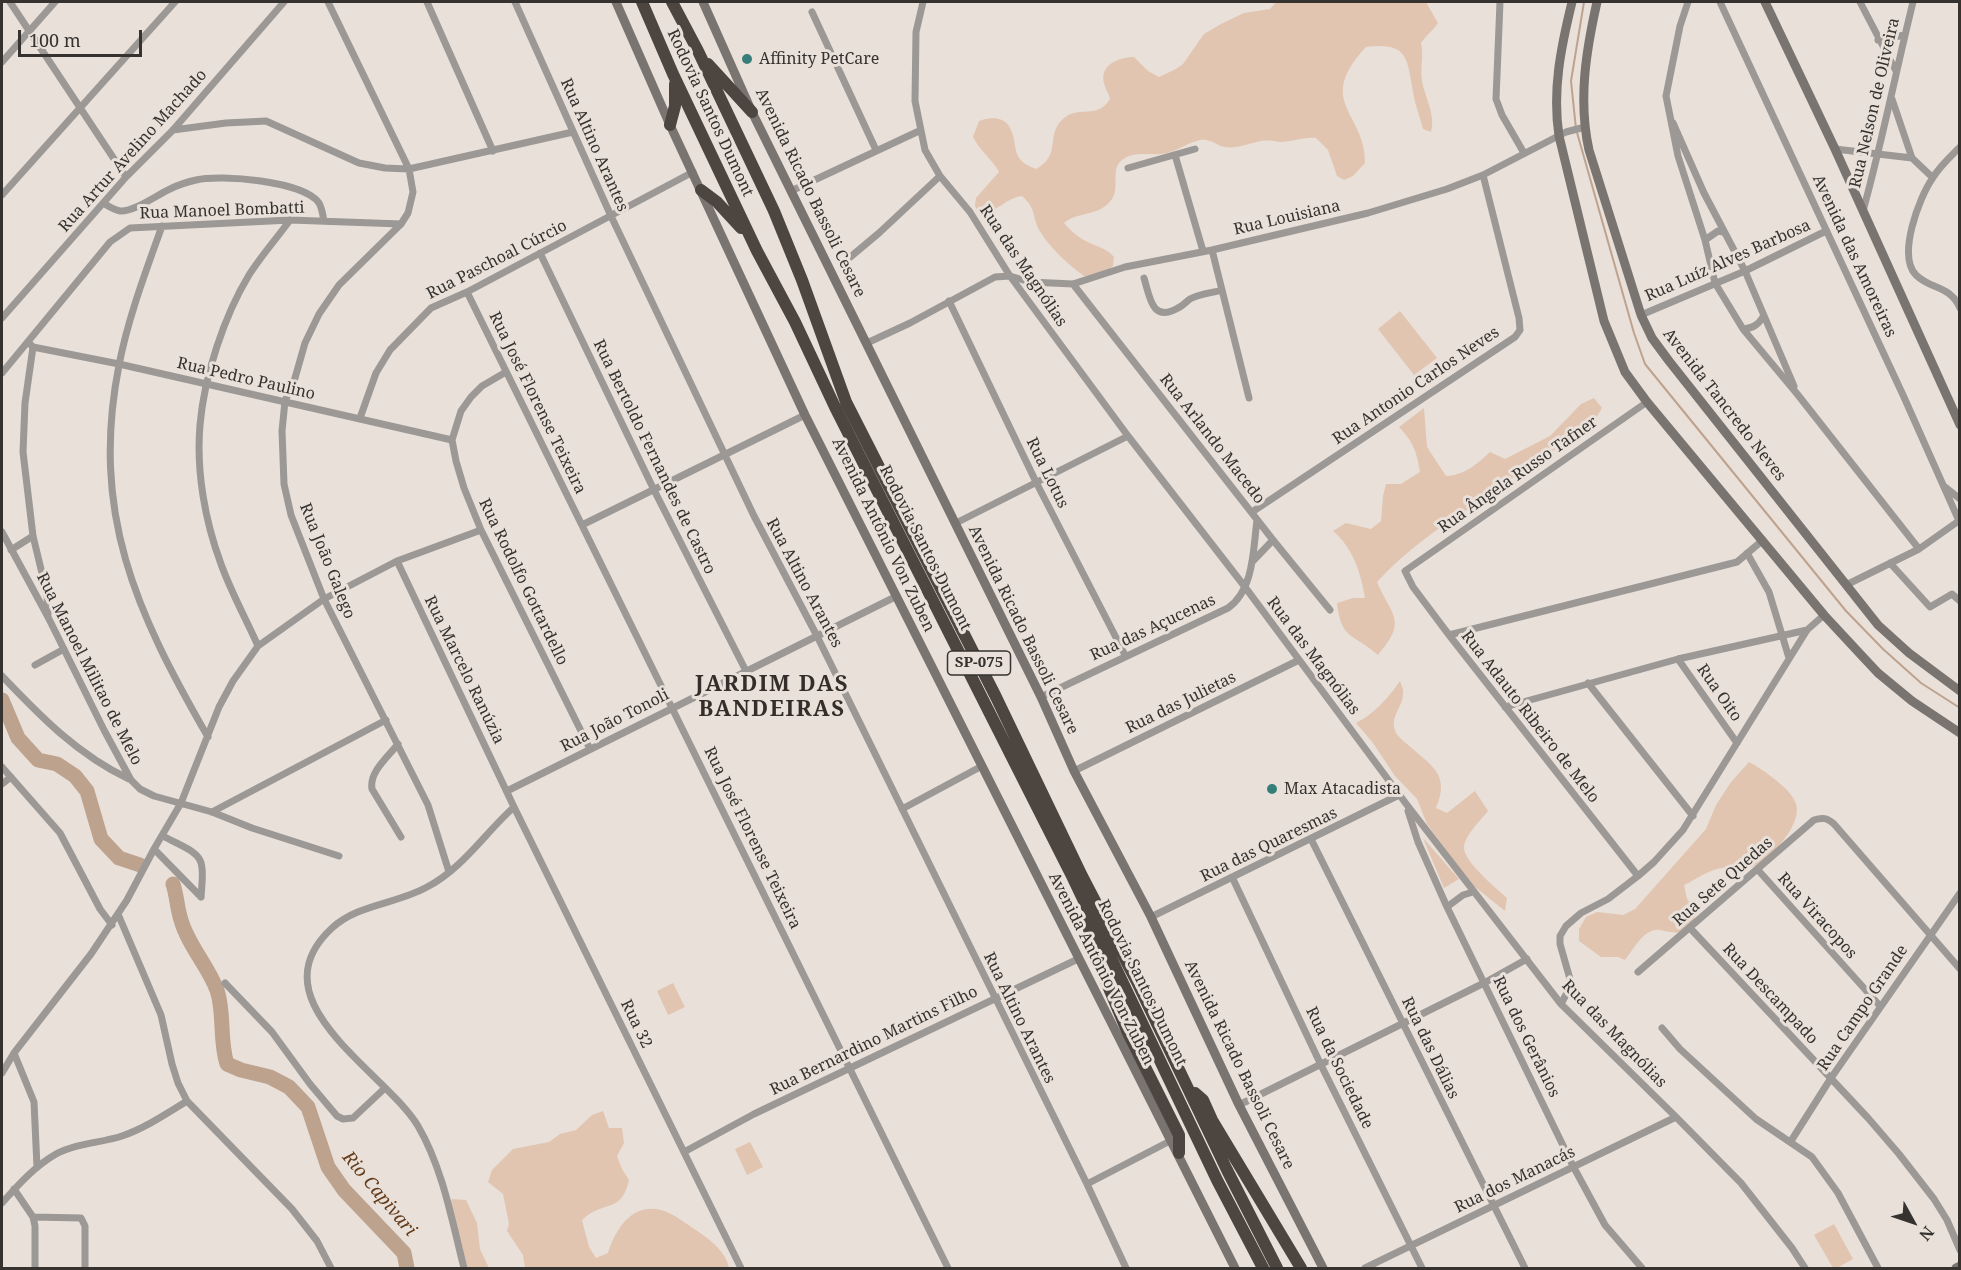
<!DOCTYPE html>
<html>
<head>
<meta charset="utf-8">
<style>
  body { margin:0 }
  #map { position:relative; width:1961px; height:1270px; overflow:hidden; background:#e9e0d9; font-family:"Noto Serif",serif }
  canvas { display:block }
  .frame { position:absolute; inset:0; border:3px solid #35322f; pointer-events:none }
  .north { position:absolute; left:1883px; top:1192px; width:60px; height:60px; -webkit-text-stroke:4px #e9e0d9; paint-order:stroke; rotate:130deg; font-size:16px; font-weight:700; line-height:24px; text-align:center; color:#35322f }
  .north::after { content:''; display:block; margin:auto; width:21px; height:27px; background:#35322f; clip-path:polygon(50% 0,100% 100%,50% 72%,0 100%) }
  .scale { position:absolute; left:18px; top:30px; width:124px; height:27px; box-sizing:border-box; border:3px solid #35322f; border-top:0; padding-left:8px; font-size:18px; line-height:21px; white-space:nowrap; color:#35322f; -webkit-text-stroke:4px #e9e0d9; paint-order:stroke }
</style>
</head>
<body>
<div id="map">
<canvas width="1961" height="1270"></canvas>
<div class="frame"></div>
<div class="north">N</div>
<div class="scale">100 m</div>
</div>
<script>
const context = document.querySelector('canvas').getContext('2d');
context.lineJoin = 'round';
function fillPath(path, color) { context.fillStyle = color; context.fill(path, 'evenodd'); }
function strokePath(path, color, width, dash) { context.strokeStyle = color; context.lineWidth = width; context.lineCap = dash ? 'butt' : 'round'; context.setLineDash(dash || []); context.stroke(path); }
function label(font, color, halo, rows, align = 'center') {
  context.font = font + ' "Noto Serif",serif'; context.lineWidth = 6; context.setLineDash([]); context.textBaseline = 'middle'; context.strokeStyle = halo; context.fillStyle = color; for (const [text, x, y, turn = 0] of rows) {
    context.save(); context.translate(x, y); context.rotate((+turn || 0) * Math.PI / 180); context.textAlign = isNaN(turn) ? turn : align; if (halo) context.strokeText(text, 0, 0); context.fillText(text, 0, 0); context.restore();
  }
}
fillPath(new Path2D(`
  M1276,2h150l12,21c-5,8 -12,12 -17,20 3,13 -1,25 1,38 3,16 14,35 9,51l-8,-3c-3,-12 -8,-24 -10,-37 -6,-34 -5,-50 -47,-45 -52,56 0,65 -1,116l-12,13 -9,4 -7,-4 -9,-26 -12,-12c-12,-1 -24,4 -36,4 -7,-1 -12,-2 -19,-1 -11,2 -24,8 -36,6 -10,-2 -14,-9 -25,-7 -14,3 -25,13 -39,14 -11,1 -26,-2 -36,4 -17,10 -4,27 -13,41 -12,18 -34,12 -48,24 7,9 18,17 28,21 9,4 15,5 22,13l-1,9 -10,9 -19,1c-15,-11 -33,-27 -43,-43 -10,-15 -3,-23 -19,-37 -17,2 -26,18 -43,18l-4,-8 1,-8 23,-26c-7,-13 -19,-21 -26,-35l6,-16c9,-4 24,-5 30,5 11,19 -1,33 27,43 27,-15 8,-34 28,-51 16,-13 33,2 46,-19 -1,-5 -4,-9 -5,-13 -8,-20 13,-29 29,-29l14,14 11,6 17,-8 7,-5 21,-30 17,-10 23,-11 26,-4z
  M1400,311l37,47 -23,17 -36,-46z
  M1594,398l8,10c-14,28 -48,41 -74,57 -8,5 -14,12 -21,18 -8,5 -16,8 -23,14 -4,3 -7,7 -11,9 -35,22 -68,45 -96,76 15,35 31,38 1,73 -25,-22 -37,-15 -41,-52l16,-5h12c-4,-25 -12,-50 -32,-67l13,-8 25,6 10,-8 2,-25 3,-12h15l19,-12c-3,-19 -7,-31 -21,-45l25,-19 3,39 19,29c19,-1 31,-12 44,-24l15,7 45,-23 31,-32z
  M1400,681c1,3 4,9 3,13 0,13 -13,22 -8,36 1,5 8,11 12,14 23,21 44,29 29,64l11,5 28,-22 13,20c-7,9 -23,24 -24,36 -1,14 32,41 43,51l-2,13 -35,-28 -43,-59 -10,-25 -22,-23 -22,-33 -17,-20c17,-8 34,-27 44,-42z
  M1749,762c13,7 43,27 47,42 7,21 -28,58 -46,64 -9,3 -19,-1 -28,0 -12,1 -27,12 -38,17l3,14 10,12 -4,12 -9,9c-9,1 -15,0 -24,-2 -16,-2 -26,19 -35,30l-7,-3h-17l-22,-16v-12l7,-12 11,-5 26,3 12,-6 71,-80 10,-24 15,-23z
  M1423,838l36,41 -15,9z
  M673,983l12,24 -17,8 -11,-24z
  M603,1111l6,17h13l2,15 -7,13 5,13 7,11c-8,35 -25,19 -47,40l7,27 7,11 12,-5c8,-26 26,-52 56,-42 12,4 22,13 32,19 14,10 30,21 33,38h-204l-2,-13 -16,-24 2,-7 -6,-30 -15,-12 4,-12 21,-21 36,-7 11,-8 16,-4 16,-15z
  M750,1142l13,25 -16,8 -12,-26z
  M452,1199l14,1 11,23 3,26 9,19h-26l-17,-57z
  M1834,1224l19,35 -16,9h-4l-19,-33z`), '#e1c5b0');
strokePath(new Path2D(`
  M1584,2l-13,79 5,48 58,204 11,31 201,247 37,38 38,34 39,25`), '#bda28e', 2);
strokePath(new Path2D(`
  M2,700l16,38 20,22 19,4 18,12 12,15 14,48 18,19 21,7
  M173,884c4,12 4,24 8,36 7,25 27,46 36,70 8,24 2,50 10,74l14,6 29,7 19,10 19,20 20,60 16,23 60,63 3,15`), '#bda28e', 15);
strokePath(new Path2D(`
  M10,2l116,175
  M328,2l81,167 4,23 -5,21 -7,11 -62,61 -20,29 -14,29 -10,35 -10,23 -3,30 2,53 7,31 33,84 104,206 21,67
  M427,2l66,149
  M515,2l96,214 143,300 63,120 270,548 39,84
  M923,2l-7,30 -1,69 10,49 15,26 30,36 40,64 118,160 117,151 162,218 154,199 115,113 65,66 51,65 13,20
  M1500,2l-4,97 6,16 22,38
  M1688,2l-8,24 -14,70 12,60 27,84 10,43 28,46 55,66 121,154
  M1720,2l183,393 57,128
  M1860,2l36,69
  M812,12l64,138
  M1878,40l27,-5
  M2,62l53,-60
  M1892,99l20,59 20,19
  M1673,123l31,70 41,78 49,115
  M173,130l53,-7 40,-2 93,42 26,5 24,1 164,-37
  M1960,147c-10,10 -21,20 -28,32 -13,19 -35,77 -16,96 15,15 34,10 44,33
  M1835,149l77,9
  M1175,155l28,96
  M1128,168l67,-19
  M791,191l128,-60
  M2,195l173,-193
  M103,203c5,3 11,7 17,8 14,1 37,-16 50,-22 8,-4 17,-7 26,-9 24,-6 108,1 123,23 3,5 4,13 5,18
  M1863,211c19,-69 33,-140 50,-209
  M162,226c-16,45 -34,92 -43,139 -29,148 17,247 89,372
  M1705,240l13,-9 5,1
  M1212,250l37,148
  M540,253l114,237 92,181
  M842,264l37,-31 61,-57
  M1144,278c6,20 8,45 34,30 4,-2 8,-6 12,-9 9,-5 22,-6 32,-9
  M1073,284l200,256 57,70
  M467,292l481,976
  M949,301l87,181 89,173
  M1641,315l104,-44 81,-40
  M2,318l124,-141 47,-47 111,-128
  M1743,329c10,-1 15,-4 20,-12
  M867,343l43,-20 85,-46 15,-1 20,6 43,2 52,-17 87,-17 156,-37 79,-24 36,-14 83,-43 19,-5
  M30,344l3,3 -8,56 -2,49 10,84 14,58 1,20
  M33,347l86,17 333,76
  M506,372l-24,14 -11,11 -10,14 -9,29 4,21 8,27 17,42 109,219
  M2,373l108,-131 20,-14 160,-8 111,4
  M360,418l16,-45 14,-23 41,-42 36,-16 226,-120
  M1945,487l15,12
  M1252,512l263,-175 5,-7 -1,-12 -36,-143
  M956,523l172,-87
  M582,525l223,-110
  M2,532l46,85 56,113 27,50 9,9 14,7 58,16 40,16 87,28
  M11,550l22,-14
  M1747,553l22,39 20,66
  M397,561l117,246 227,461
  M1252,562l21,-22
  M1890,563l40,44 22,-13 8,7
  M1846,585l73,-36 41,-29
  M1449,635l288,-73 26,-22
  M258,646c-12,-27 -27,-54 -37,-82 -16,-43 -25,-93 -21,-139 4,-48 24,-109 49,-150 12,-19 28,-37 41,-55
  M1678,659l59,84
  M35,665l29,-16
  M2,676c38,40 76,79 127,103
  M1588,683l105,133
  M1041,697l187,-89c26,-18 25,-58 29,-88
  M1505,707l173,-48 129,-29
  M398,744c-10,13 -29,28 -26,45l29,48
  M2,767l58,66 40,76 12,16
  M1074,771l225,-111
  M2,784l9,-7
  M507,791l390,-195
  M902,809l80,-43
  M1408,811l10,31 29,65 126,259 32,59 37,43
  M212,812l174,-92
  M163,836c39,21 42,15 38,61
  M1311,839l214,429
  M154,849l47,48
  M1758,870l122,136
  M1638,876l-189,-241 -36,-48 -8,-16 242,-169
  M1233,879l88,186 101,203
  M1447,907l16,-12 10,-3
  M118,914l43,101 11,49 6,19 9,18 105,108 25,32 14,27
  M1151,917l248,-122
  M1690,928l178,190 31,36 35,45 13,21 13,30
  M1638,972l176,-152c9,-3 13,-2 20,4l126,145
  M225,983l47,49 38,52 27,32 6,3 10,-1 32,-30
  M1561,1004l9,-17v-8l-10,-35v-8l6,-10 15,-13 27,-14 30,-23 16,-14 29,-32 124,-200 17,-15
  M1662,1028l18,21 76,70 56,38 26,36 40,75
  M14,1053l20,49 3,65
  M2,1073l12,-20 77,-99 36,-54 27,-51 27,-46 38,-96 14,-26 25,-35 66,-47 73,-38 84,-31
  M1239,1105l245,-122 43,-24
  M1791,1141l40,-63 129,-185
  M684,1152l70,-38 324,-155
  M1087,1184l85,-44
  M14,1189l19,28 2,9v42
  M2,1203c16,-18 33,-37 54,-49 20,-11 45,-11 66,-18 23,-8 44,-22 65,-35
  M33,1217l48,1 4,8v42
  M464,1268c-12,-47 -21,-99 -46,-142 -34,-56 -165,-125 -86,-198 26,-24 65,-24 95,-41 35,-18 58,-54 87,-80
  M1365,1268l311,-151`), '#9b9895', 7);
strokePath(new Path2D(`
  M616,2l54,123 135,290 430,853
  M703,2l49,110 289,585 33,74 77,146 88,188 84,163
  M1572,2c-11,45 -20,88 -13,134l45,185 21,51 22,30 177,213 39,42 15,16 34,28 48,32
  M1597,2c-11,49 -19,98 -8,148l52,165 11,23 17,23 209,264 31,28 51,38
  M1765,2l70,147 125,276
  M1956,1268l4,-2`), '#797470', 9);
strokePath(new Path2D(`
  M642,2l31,72 84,177 38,71 40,85 236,467 146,306 46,88
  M672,2l26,49 76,160 28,69 44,122 150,295 86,179 55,106 90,188 50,98
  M708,64l44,48
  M670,125l5,-19v-22
  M701,190l16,12 24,26
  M1086,920l17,54 24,57 52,104v18
  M1195,1093l8,7 9,20 89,148`), '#4d4640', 12);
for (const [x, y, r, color] of [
  [747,59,6,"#367e79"],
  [1272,789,6,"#367e79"]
]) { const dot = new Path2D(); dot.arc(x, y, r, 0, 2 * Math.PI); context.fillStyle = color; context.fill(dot); strokePath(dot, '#e9e0d9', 2); }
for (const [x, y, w] of [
  [979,663,63]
]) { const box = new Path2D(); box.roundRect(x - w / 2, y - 12, w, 24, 4.5); context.fillStyle = '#e9e0d9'; context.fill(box); strokePath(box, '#35322f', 1.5); }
label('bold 15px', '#35322f', null, [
  ["SP-075",979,663]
]);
label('16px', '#35322f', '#e9e0d9', [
  ["Affinity PetCare",759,59],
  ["Max Atacadista",1284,789]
], 'left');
label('16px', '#35322f', '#e9e0d9', [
  ["Rua Nelson de Oliveira",1875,103,-77],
  ["Rodovia Santos Dumont",710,113,65],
  ["Rua Altino Arantes",594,145,66],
  ["Rua Artur Avelino Machado",133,151,-48],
  ["Avenida Ricado Bassoli Cesare",810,193,64],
  ["Rua Manoel Bombatti",222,211,-2],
  ["Rua Louisiana",1287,218,-13],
  ["Avenida das Amoreiras",1854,256,65],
  ["Rua Paschoal Cúrcio",497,260,-27],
  ["Rua Luíz Alves Barbosa",1728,261,-24],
  ["Rua das Magnólias",1023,266,56],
  ["Rua Pedro Paulino",246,379,13],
  ["Rua Antonio Carlos Neves",1416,386,-34],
  ["Rua José Florense Teixeira",537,403,64],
  ["Avenida Tancredo Neves",1724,405,52],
  ["Rua Arlando Macedo",1212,439,52],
  ["Rua Bertoldo Fernandes de Castro",654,457,64],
  ["Rua Lotus",1047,473,64],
  ["Rua Ângela Russo Tafner",1518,475,-35],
  ["Avenida Antônio Von Zuben",883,535,64],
  ["Rodovia Santos Dumont",925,548,63],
  ["Rua João Galego",327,561,68],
  ["Rua Rodolfo Gottardello",523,582,64],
  ["Rua Altino Arantes",804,583,62],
  ["Rua das Açucenas",1153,628,-25],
  ["Avenida Ricado Bassoli Cesare",1023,630,64],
  ["Rua das Magnólias",1313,656,53],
  ["Rua Manoel Militao de Melo",89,669,63],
  ["Rua Marcelo Ranúzia",464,670,64],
  ["Rua Oito",1719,693,55],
  ["Rua das Julietas",1181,703,-26],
  ["Rua Adauto Ribeiro de Melo",1530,717,52],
  ["Rua João Tonoli",615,721,-27],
  ["Rua José Florense Teixeira",752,838,64],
  ["Rua das Quaresmas",1269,845,-26],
  ["Rua Sete Quedas",1723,882,-41],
  ["Rua Viracopos",1817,916,48],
  ["Avenida Antônio Von Zuben",1101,969,63],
  ["Rodovia Santos Dumont",1142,983,64],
  ["Rua Descampado",1770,994,47],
  ["Rua Campo Grande",1863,1008,-56],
  ["Rua Altino Arantes",1019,1018,64],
  ["Rua 32",636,1024,64],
  ["Rua das Magnólias",1614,1034,46],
  ["Rua dos Gerânios",1526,1037,64],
  ["Rua Bernardino Martins Filho",874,1041,-26],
  ["Rua das Dálias",1430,1048,64],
  ["Avenida Ricado Bassoli Cesare",1239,1065,64],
  ["Rua da Sociedade",1339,1068,64],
  ["Rua dos Manacás",1515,1180,-26]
]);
label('italic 18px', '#643c1b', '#e9e0d9', [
  ["Rio Capivari",379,1194,50]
]);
context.letterSpacing = '1.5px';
label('bold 22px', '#342d29', '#e9e0d9', [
  ["JARDIM DAS",772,685],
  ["BANDEIRAS",772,710]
]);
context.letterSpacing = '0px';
</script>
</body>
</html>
